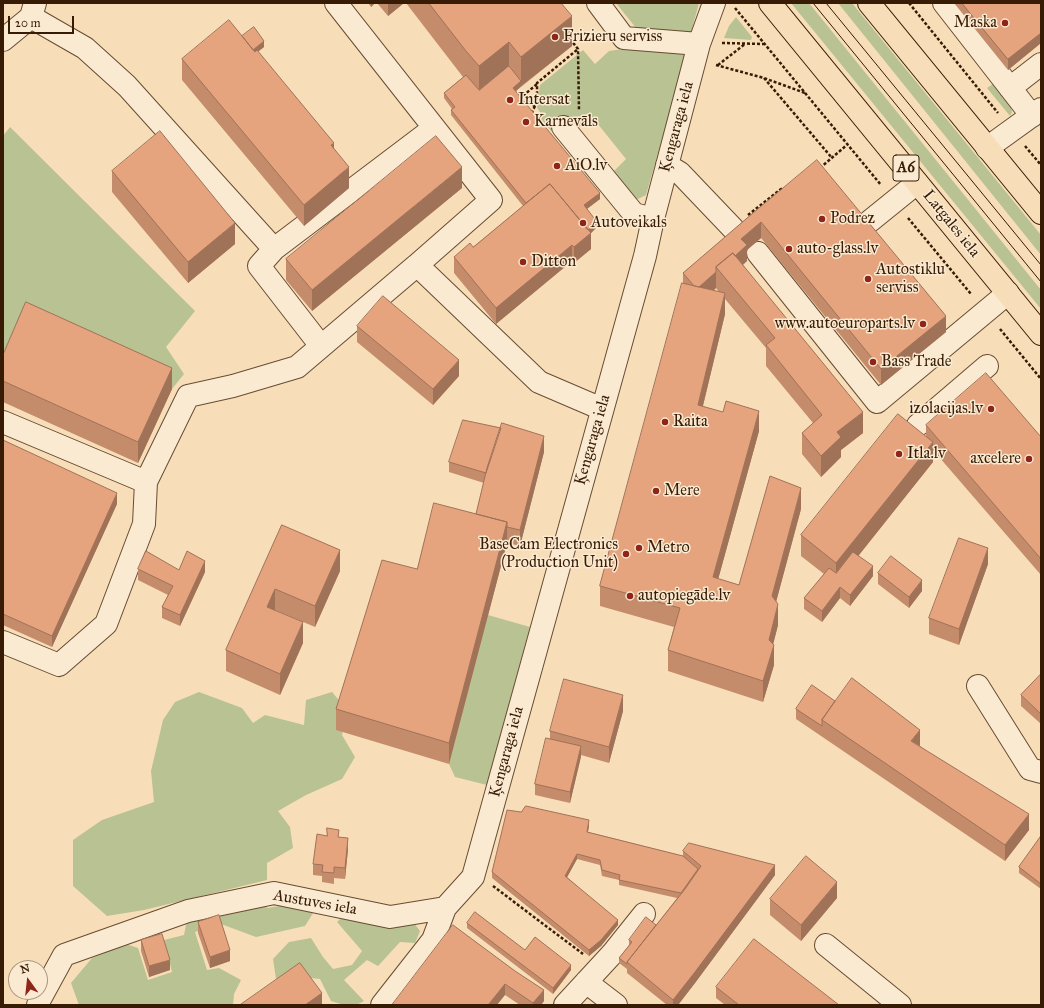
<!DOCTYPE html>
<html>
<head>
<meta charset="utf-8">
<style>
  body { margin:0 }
  #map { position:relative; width:1044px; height:1008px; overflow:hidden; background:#f7deb9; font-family:"IM FELL Great Primer",serif }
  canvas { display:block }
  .frame { position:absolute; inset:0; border:4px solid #381b04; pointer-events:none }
  .north { position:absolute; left:8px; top:960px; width:40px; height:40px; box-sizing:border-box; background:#faead2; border:1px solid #ac9780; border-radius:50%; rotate:345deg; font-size:11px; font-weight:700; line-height:16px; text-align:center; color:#381b04 }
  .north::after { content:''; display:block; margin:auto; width:14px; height:18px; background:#8f2418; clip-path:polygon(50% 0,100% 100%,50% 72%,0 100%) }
  .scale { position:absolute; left:8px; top:16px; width:66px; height:18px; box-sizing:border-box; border:2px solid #381b04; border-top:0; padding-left:5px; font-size:12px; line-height:14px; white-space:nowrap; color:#381b04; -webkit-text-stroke:3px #faead2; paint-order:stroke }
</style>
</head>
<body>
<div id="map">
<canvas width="1044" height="1008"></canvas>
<div class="frame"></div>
<div class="north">N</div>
<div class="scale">20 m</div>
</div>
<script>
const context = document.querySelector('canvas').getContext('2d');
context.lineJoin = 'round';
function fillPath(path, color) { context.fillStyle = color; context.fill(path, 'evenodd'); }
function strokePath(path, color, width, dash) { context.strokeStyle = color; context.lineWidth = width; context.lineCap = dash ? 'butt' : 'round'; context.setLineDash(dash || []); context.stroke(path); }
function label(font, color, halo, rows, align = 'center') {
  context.font = font + ' "IM FELL Great Primer",serif'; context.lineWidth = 3; context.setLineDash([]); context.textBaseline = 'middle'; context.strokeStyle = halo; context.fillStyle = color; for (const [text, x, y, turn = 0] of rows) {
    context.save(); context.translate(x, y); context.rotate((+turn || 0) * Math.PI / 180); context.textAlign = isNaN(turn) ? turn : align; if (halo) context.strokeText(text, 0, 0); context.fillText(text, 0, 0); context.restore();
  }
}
fillPath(new Path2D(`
  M616,3h83l-9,33 -54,-8z
  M791,3h18l232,287v19z
  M838,3h14l189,232v20z
  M736,17l16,20 -1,3 -27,-2 5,-12z
  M636,47l51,5 -41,143 -8,4 -7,-3 -17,-25 12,-12 -33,-41 -14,9 -11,-11 -17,15 -10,-12 2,-3 -6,-8 3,-23 43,-35 12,14 14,-13z
  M993,84l18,23 1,5 -2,4 -23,-28z
  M10,127l185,184 -29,36 18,27 -12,15 -169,-13v-240z
  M488,615l42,12 -43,158 -32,-8 -6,-13z
  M199,692l43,16 11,15 12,-8 39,10 2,-25 26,-8 16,19 -6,24 13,22 -13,22 -36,16 -28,16 12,16 3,21 -26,15v17l-123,30 -37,6 -34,-30v-46l29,-20 52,-18 -3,-31 12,-51 12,-18z
  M257,902l11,6 33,-6 14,8 -10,16 -49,11 -35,-13 -26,8 12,38 12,-2 22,12 -7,14 -1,11h-154l-8,-22 21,-25 34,-14 12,4 10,32 24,-8 -8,-32 20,-5 3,-15z
  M348,911l62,7 10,13 -5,12 -15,-1 -22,24 -11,-6 -23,20 20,21c-11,7 -21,4 -33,0l-11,-22 -18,-2 -12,5 -14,-3 -3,-20 16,-17 22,-4 12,19 10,12 19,-4 10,-14 -25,-29z`), '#b8c292');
const minor = new Path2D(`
  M336,3l155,197 -74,65
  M598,3l26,35 75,6
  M944,3l88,113
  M31,17l54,31 42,38 147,163 160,-121
  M3,40l28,-23 4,-14
  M1010,88l31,-24
  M563,127l71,87 19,5
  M987,148l54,-39
  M667,165l13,8 62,65
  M870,221l47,-38
  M274,249l-15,17 62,80
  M758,253l119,149 131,-109
  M3,422l143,60 -2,42 -38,100 -47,41 -56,-23
  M918,425l69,-59
  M146,482l42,-86 45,-10 64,-19 120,-102 122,117 63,27
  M978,686l52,83 11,3
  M826,945l74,60
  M586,982l30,23
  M38,1005l2,-6 24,-44 124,-44 86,-18 116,24 55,-9 28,-31 172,-621 8,-37 46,-175 15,-41
  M382,1005l51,-65 12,-32
  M565,1005l47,-51 32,-40`);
const highway = new Path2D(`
  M770,3l271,331
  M869,3l172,210`);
strokePath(minor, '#684c31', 24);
strokePath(highway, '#381b04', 24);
strokePath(new Path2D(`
  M909,3l89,110
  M735,8l146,177
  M570,39l8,10 1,62
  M722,43l43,1
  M716,65l48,13 41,15
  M718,65l27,-21
  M764,78l68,80
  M535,107l-11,-12 13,-11
  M533,113l-1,-2c6,-7 5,-18 5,-28l41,-34
  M1025,146l16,19
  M820,168l28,-24
  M748,215l33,-26h3
  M908,218l63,76
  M1000,329l41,50
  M493,886l90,68`), '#381b04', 2.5, [3, 2]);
strokePath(minor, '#faead2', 22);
strokePath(highway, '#f7deb9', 22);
strokePath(new Path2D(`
  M813,3l228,279
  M826,3l215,262`), '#381b04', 1);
fillPath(new Path2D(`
  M368,3h7l-4,4z
  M377,3h27l-16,13z
  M406,3h155l11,43 -56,45 84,108 -13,10 10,18 -6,6v16l-17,14 -2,-2 -76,63 -42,-51v-16l19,-10 50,-41 -72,-91v-5l1,-1 -8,-11v-5l19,-16z
  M954,3h87v40l-33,27z
  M242,36l22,11 -6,5 76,96 15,40 -45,38 -122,-146v-21z
  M112,171l123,73 -47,39 -76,-91z
  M462,188l-150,123 -26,-31v-21z
  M753,213l193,119 -65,53 -120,-147 -14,12v11l-4,4 120,168 -22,17v7l-20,20 -19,-23v-21l11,-10 -47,-57v-18l-41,-49v15l-22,92 56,25 -41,148 21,6 62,-76 -25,93 2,23 -5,19 1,21 -11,37 -95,-31v-21l6,-23 -74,-21v-20l83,-303v-10zM716,288l3,4 -5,-2z
  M357,326l102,50 -26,29 -76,-63z
  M3,355l169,34 -34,74 -135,-61z
  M926,425l115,12v138l-108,-125v12l-75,94 15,20 -23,30 -10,-8 -18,24 -18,-13v-11l20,-24 -23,-18v-21l125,-99z
  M3,440l114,64 -65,143 -49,-22z
  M544,452l-24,94 -13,-3 -58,221 -113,-34v-21l81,-140 59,-55 8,-31 -35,-11v-10z
  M282,525l58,46 -25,56 -40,-17 28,33 -23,52 -54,-24v-21z
  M988,564l-29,81 -30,-11v-16z
  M138,569l41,1 26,2 -25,54 -18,-8v-11l6,-12 -30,-15z
  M878,573l44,18 -13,17 -31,-24z
  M1041,674v50l-20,-18v-11z
  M835,701l85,45 109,84 -24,31 -209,-142v-10z
  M623,711l-14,52 -28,-8 -11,48 -35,-8v-11l15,-45v-8z
  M589,826l-1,6 95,24v-5l92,24 -80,108 -17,22h-11l-40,-32v-4l-8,-6v-5l10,-13v-5l27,-15 21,-27 -58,-13v-5l-17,-4 -2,-11 -23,-6 -10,18 51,48 -17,21 -12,10 -97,-78v-6z
  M1041,836v53l-22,-16v-6z
  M339,837l9,12 -3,30 -11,-1v6l-12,-2v-6l-9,-1v-11z
  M837,898l-36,43 -31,-26v-16z
  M198,922l32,39 -20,7 -12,-35z
  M467,923l58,27 46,20 -18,24 -86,-66z
  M453,925l91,76 -3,4h-21l-15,-10z
  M141,940l29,30 -21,7 -8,-26z
  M716,987l123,18h-114l-9,-7z`), '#c58c6c');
fillPath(new Path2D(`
  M371,3h4l-4,4z
  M388,3h16l-16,13z
  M572,16v30l-51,40 -8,8v-6l8,-7v-24z
  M1041,33v10l-33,27v-11z
  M264,41v6l-14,10v-5z
  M509,42v30l-30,23v-29z
  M334,143v21l-3,-19z
  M349,167v21l-45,38v-21z
  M462,167v21l-150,123v-21z
  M600,193v6l-16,12v-6z
  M597,222v5l-6,6v16l-17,14v-16l9,-13z
  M761,222v16l-14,12v11l-21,18 15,-40z
  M235,223v21l-47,39v-21z
  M572,245v16l-76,63v-16z
  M716,272v16l-19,17v-16z
  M725,293v21l-27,112v-21z
  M946,316v16l-65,53v-16z
  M459,360v16l-26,29v-16z
  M172,368v21l-34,74v-21z
  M759,411v20l-46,167v-21z
  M863,412v21l-22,17v7l-20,20v-21l16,-24z
  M544,436v16l-24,94v-16z
  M933,442v20l-97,122v-21z
  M801,488v21l-29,108v-21z
  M117,493v11l-65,143v-11z
  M507,522v21l-58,221v-21z
  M988,548v16l-29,81v-16z
  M340,550v21l-25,56v-21z
  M205,561v11l-25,54v-11z
  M873,566v10l-23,30v-11z
  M922,580v11l-13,17v-11z
  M840,587v11l-18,24v-11z
  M275,589v21l-8,18v-21z
  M778,604v21l-9,36v-21z
  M303,622v21l-23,52v-21z
  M774,645v20l-11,37v-21z
  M623,695v16l-14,52v-16z
  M920,730v16l-9,-5z
  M581,746v11l-11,46v-11z
  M1029,814v16l-24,31v-16z
  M589,820v6l-2,11v-5z
  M348,838v11l-3,30v-11z
  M577,854v5l-12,22v-5z
  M775,865v10l-80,108 -17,22h-5v-5z
  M837,882v16l-36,43v-16z
  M618,920v5l-17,21 -12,10v-6z
  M230,950v11l-20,7v-11z
  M170,960v10l-21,7v-11z
  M571,965v5l-18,24v-6z
  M505,984v11l-8,10h-9z
  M544,990v11l-3,4h-8v-2z
  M322,993v12h-17z`), '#a07258');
const building = new Path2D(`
  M429,3h132l11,13 -51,41 -12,-15 -30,24 -13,-15z
  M962,3h79v30l-33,26z
  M229,20l26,32 2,-2 77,93 -3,2 18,22 -45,38 -122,-146z
  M254,27l10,14 -11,9 -11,-14z
  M509,66l12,15 -8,7 87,105 -16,12 13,17 -9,8 -38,-46 -24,19 -75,-93 4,-3 -11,-14 22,-18 13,15z
  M160,131l75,92 -47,39 -76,-91z
  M436,136l26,31 -150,123 -26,-31z
  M817,160l129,156 -65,53 -120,-147 -20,17 6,6 -12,11 -2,-3 -17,14v5l-17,15 -5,-1 -11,-13 70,-60z
  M550,184l41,49 -17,14 -2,-2 -76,63 -42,-51 16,-14 3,4z
  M733,253l130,159 -26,20 4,5 -20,19 -19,-23 20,-18 -56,-70 9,-7 -59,-71z
  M682,283l43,10 -27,112 25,7 3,-11 33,10 -46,166 26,8 31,-109 31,12 -29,108 6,8 -9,36 5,5 -11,36 -95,-31 12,-42 -80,-22z
  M383,296l76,64 -26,29 -76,-63z
  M26,302l146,66 -34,74 -135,-61v-26z
  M986,373l55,64v122l-115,-134z
  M898,414l35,28 -97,121 -35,-28z
  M463,420l38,8 -15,45 -37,-11z
  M502,423l42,13 -24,94 -13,-3v-5l-31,-8 11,-46z
  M3,440l114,53 -65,143 -49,-22z
  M434,503l73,19 -58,221 -113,-34 46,-149 35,9z
  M282,525l58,25 -25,56 -40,-17 -8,18 36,15 -23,52 -54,-24z
  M959,538l29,10 -29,81 -30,-11z
  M146,551l33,19 8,-19 18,10 -25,54 -18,-8 11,-21 -35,-17z
  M853,552l20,14 -23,29 -10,-8 -18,24 -18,-13 25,-30 7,5z
  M891,556l31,24 -13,17 -31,-24z
  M1041,674v40l-20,-19z
  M852,678l68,52 -9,11 118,73 -24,31 -183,-125z
  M564,679l59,16 -14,52 -59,-16z
  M812,685l23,16 -13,19v6l-26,-17z
  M546,738l35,8 -11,46 -35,-8z
  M526,806l63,14 -2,12 96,24 15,13 -17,24 -62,-13 1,-5 -18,-5 -2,-10 -23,-6 -12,22 53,44 -17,20 -12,10 -97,-78 15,-62 14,2z
  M327,828l12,2 -1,7 10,1 -3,30 -11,-1v6l-12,-1 1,-7 -10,-1 4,-30 10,2z
  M1041,836v48l-22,-17z
  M689,843l86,22 -80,107 -22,28 -46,-38 58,-73 16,-23 -18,-15z
  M806,856l31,26 -36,43 -31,-26z
  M475,912l50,38 10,-13 36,28 -18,23 -86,-65z
  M219,915l11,35 -20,7 -12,-35z
  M646,917l10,8 -29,37v2l-8,-6 13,-16 -3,-2z
  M453,925l62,46 29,19 -11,13 -28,-19 -17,21h-96z
  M162,934l8,26 -21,6 -8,-26z
  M754,939l85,66h-100l-23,-18z
  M300,963l22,30 -17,12h-65z`);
fillPath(building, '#e5a37e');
strokePath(building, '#a07258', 1);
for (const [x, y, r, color] of [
  [1005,23,4,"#8f2418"],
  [555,37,4,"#8f2418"],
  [510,100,4,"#8f2418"],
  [526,122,4,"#8f2418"],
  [557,166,4,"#8f2418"],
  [822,219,4,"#8f2418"],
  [583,223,4,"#8f2418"],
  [789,249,4,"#8f2418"],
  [523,262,4,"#8f2418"],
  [868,279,4,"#8f2418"],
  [923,324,4,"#8f2418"],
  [873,362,4,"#8f2418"],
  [991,409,4,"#8f2418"],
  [665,422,4,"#8f2418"],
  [899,454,4,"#8f2418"],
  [1029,459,4,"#8f2418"],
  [656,491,4,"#8f2418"],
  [639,548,4,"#8f2418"],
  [626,554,4,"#8f2418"],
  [630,596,4,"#8f2418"]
]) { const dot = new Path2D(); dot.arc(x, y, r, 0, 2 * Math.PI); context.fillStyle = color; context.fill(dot); strokePath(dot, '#faead2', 1.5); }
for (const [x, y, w] of [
  [906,168,26]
]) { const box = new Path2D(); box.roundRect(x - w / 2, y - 13, w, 26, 3); context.fillStyle = '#faead2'; context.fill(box); strokePath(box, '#381b04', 1); }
label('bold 15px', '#381b04', null, [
  ["A6",906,168]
]);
label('16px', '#381b04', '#faead2', [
  ["Maska",997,23,"right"],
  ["Frizieru serviss",563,37],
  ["Intersat",518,100],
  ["Karnevāls",534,122],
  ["AiO.lv",565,166],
  ["Podrez",830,219],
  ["Autoveikals",591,223],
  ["auto-glass.lv",797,249],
  ["Ditton",531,262],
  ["Autostiklu",876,270],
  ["serviss",876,288],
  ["www.autoeuroparts.lv",915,324,"right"],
  ["Bass Trade",881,362],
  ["izolacijas.lv",983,409,"right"],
  ["Raita",673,422],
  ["Itla.lv",907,454],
  ["axcelere",1021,459,"right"],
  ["Mere",664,491],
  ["BaseCam Electronics",618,545,"right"],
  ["(Production Unit)",618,563,"right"],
  ["Metro",647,548],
  ["autopiegāde.lv",638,596]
], 'left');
label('16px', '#381b04', '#faead2', [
  ["Ķengaraga iela",677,127,-75],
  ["Latgales iela",951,224,51],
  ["Ķengaraga iela",593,440,-74],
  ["Ķengaraga iela",507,752,-75],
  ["Austuves iela",315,903,10]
]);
</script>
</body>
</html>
